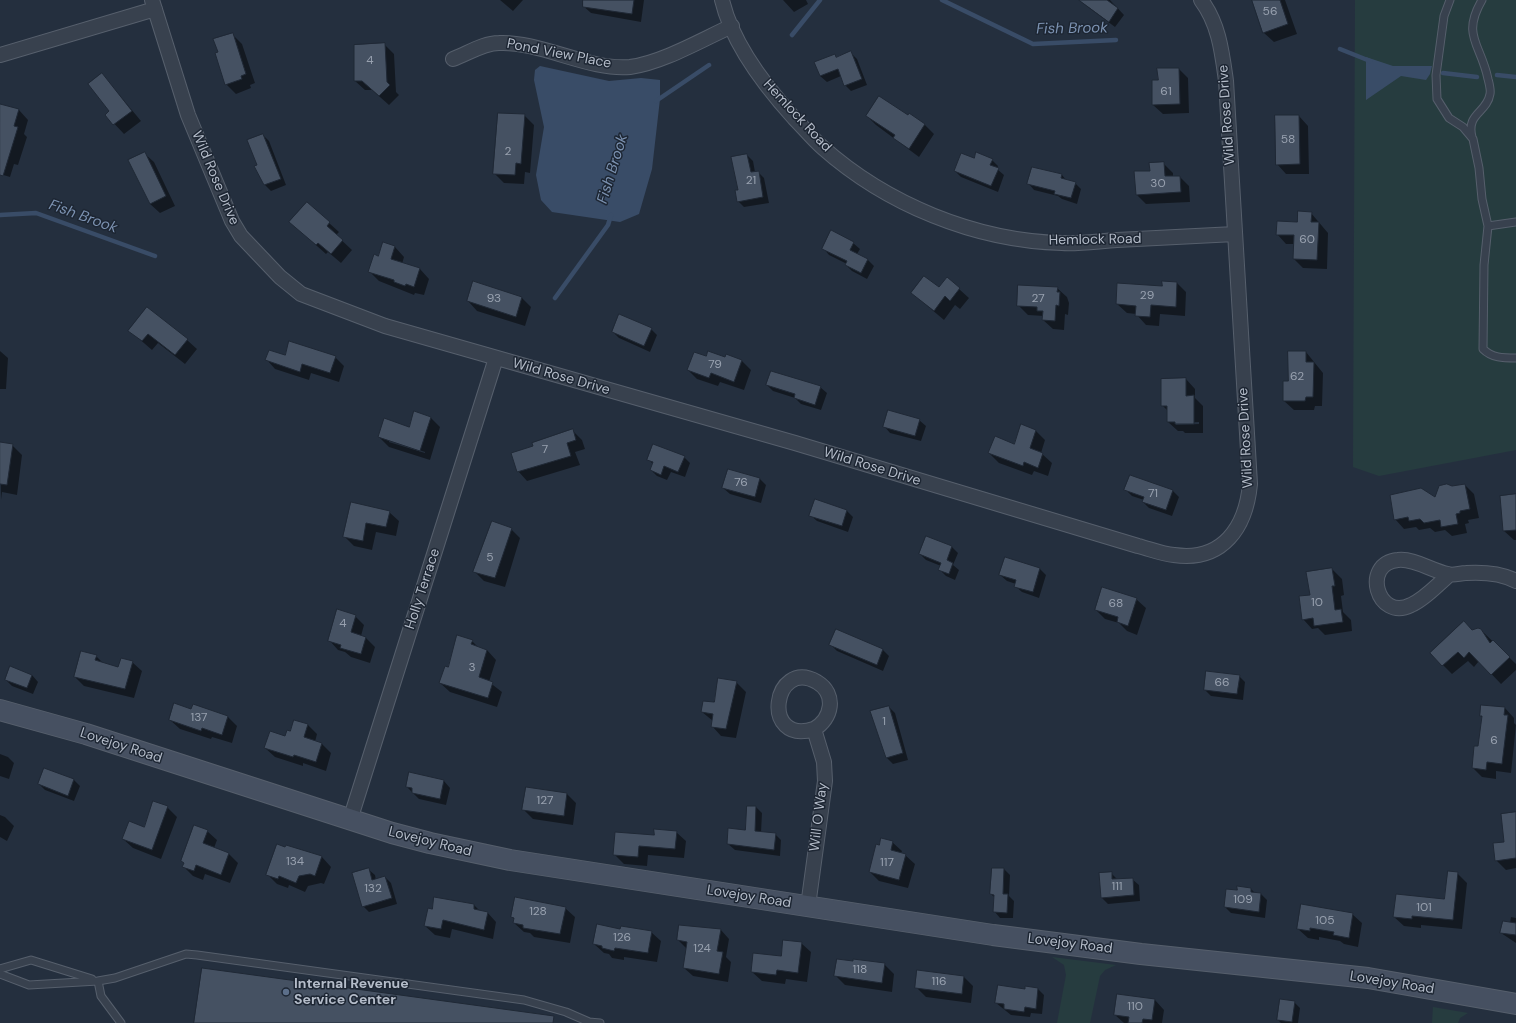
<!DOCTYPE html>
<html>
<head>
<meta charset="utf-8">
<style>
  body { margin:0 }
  canvas { display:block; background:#242f3e }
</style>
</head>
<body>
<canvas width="1516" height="1023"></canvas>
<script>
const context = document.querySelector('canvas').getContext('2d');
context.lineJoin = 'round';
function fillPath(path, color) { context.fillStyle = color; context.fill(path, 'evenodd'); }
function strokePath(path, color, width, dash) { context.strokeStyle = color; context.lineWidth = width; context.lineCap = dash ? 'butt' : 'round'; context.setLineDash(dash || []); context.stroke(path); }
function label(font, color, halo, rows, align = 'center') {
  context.font = font + ' "DM Sans",sans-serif'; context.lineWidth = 3; context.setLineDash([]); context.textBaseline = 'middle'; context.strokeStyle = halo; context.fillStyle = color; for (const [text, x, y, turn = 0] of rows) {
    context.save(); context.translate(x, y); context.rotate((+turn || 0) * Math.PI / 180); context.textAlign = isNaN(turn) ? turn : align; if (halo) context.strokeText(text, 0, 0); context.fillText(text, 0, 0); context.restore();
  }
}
fillPath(new Path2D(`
  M1355,0h161v450l-137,26 -26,-9z
  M1052,957l64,8 -11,5 -5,6 -10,47h-33l9,-48 -2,-10z
  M1433,1007l35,6 -8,5 -2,5h-26z`), '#263c3f');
fillPath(new Path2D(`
  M1366,57l27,9h39l-2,8 -4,6 -25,-4 -35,24z
  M540,66l69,15 32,-3 19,2v19l-8,70 -13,45 -19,8 -68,-10 -11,-12 -5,-25 8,-48 -10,-47 1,-10z`), '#394c67');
fillPath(new Path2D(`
  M500,0h23l-10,11z
  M583,0h61l-3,22 -50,-9 -9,-8z
  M783,0h23l2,4 -14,8z
  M1082,0h28l14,15 -9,12 -27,-20z
  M1253,0h32l12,34 -23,8 -10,-9z
  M232,34l10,10 13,39 -5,2 1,3 -15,6 -10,-10z
  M384,44l10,10 2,38 3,3 -10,10 -17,-15h-7l-10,-9z
  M851,53l6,6 10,26 -16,6 -6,-6 -4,-9 -14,6 -7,-6 14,-21 3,3z
  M1179,69l9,9 1,35 -26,1 -10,-9 6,-24z
  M102,74l39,47 -17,13 -18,-19 4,-3z
  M0,105l19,5 9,10 -4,14 3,3 -9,28 -4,-1 -4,13 -10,-3z
  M910,114l15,11 9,9 -15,23 -43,-32 -9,-9 41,1z
  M524,115l10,10 -4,48 -5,-1 -1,12 -20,-1 -10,-10z
  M1299,116l9,10 1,48h-23l-9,-10z
  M263,135l6,6 17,44 -15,6 -6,-6 -9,-19 2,-1z
  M144,153l10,9 21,44 -15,7 -10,-9z
  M747,155l6,6 2,11h3l6,6 5,25 -25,4 -6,-6z
  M974,160h18l6,6 -1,3 7,6 -6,17 -37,-15 -6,-6z
  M1163,163l10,10v4h7l9,9 1,16 -44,2 -9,-9 14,-24z
  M1032,168l30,7 5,6 8,2 6,6 -4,15 -15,-5 -4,-3 -24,-6 -6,-7z
  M307,203l32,29 -3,3 16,15 -11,13 -13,-11 -2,2 -26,-23z
  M1311,213l17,20 -1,36 -24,-1 -9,-9v-15h-8l-9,-10 21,-11z
  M853,243l7,6 -3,5 10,5 7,7 -7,13 -15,-8 -6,-6 1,-1 -18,-9 -6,-7z
  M383,244l12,3 9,10 -2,7 18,5 9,10 -5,16 -9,-2 -1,2 -35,-14 -10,-10 10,-14z
  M1177,283l9,9 -1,24 -25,-2 -1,12 -13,-1 -10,-11 -9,-1 -10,-9z
  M1057,288l10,9 2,6 -1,12 -3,-1 -1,16 -11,-1 -10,-9 1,-4 -16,-1 -10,-10z
  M939,289h20l10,9 -9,11 -5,-4 -11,15 -32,-27z
  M522,298l9,9 -6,19 -48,-15 -9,-10z
  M651,329l6,6 -7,17 -31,-14 -6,-6z
  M130,331l57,9 10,9 -12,15 -27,-21 -6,7z
  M0,351l8,7 -2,31h-6z
  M1306,352l17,21 -1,33h-7l-1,4h-20l-10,-9 5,-19z
  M286,357h49l9,9 -5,16 -28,-9 -2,7 -34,-11 -8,-9z
  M706,357l36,4 9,9 -7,20 -24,-8 -2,4 -21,-7 -9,-9z
  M1186,379l9,10v9l8,8v27h-18l-2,-2h-5l-10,-9v-11l-6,-6zM1199,422v2l-23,1v-2z
  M767,385l53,2 7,6 -6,17 -20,-6 -6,-6 -22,-7z
  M415,412l16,6 9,9 -10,33 -41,-13 -10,-10 31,-9zM389,440l36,12v1l-36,-11z
  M919,420l7,6 -5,15 -31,-8 -6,-7z
  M1022,426l14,5 9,9 -4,13 11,10 -4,13 -14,-5 -2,4 -33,-12 -10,-10 26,-8z
  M572,430l10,10 3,9 -10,3 5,13 -53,16 -9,-10 16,-24z
  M0,443l12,2 10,10 -5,40 -15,-3 -1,8z
  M684,457l6,6 -5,14 -14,-5 -4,8 -10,-4 -6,-6 2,-6 -5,-5z
  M1130,476l43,15 6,6 -7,19 -23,-8 -6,-6 1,-2 -12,-4 -6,-6z
  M760,479l6,6 -5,18 -31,-9 -7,-6z
  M1465,485l9,9 5,24 -11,2 1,3 -4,1 2,9 -15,3 -7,-6 -10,2 -5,-4 -11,2 -3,-3 -12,2 -9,-10 40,-20 17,-12z
  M1516,495v45h-2l-10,-9 -3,-35z
  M352,503l37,9 10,9 -3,15 -20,-4 -4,18 -18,-4 -10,-10z
  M847,511l6,6 -5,15 -31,-11 -7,-6z
  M511,529l9,9 -15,49 -21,-6 -9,-9z
  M927,537l25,10 6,6 -5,12 6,5 -4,10 -9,-4 -6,-6 1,-4 -15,-6 -6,-6z
  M1040,569l6,6 -7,23 -17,-6 -7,-6 1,-2 -9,-3 -7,-6z
  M1332,569l10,10 2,16 -3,1 2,16 8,8 1,11 -27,4 -7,-7 -6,1 -9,-10 8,-23z
  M1136,599l10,9 -9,27 -10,-4 -8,-8 -14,-4 -9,-9z
  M355,616l9,9 -3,11 5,2 9,9 -5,16 -19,-6 -6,-5 -7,-2 -9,-10z
  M1481,630l35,34v6l-15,14 -22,-23 -5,6 -6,-6 -16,13 -9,-9 29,-34z
  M837,631l46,19 6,6 -6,15 -46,-20 -6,-6z
  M472,641l7,7 8,2 9,10 -7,22 13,10 -5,15 -47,-15 -10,-9 9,-15z
  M96,656l8,8 15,4 13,-6 10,9 -8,27 -50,-12 -9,-9z
  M32,675l6,7 -5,12 -21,-8 -6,-6z
  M1239,676l6,6 -2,18 -32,-4 -6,-6z
  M736,682l10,10 -10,46 -15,-2 -9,-10 1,-5 -11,-9 13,-8z
  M194,705l34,12 9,9 -5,17 -20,-6 -1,2 -31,-10 -10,-9 22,-9z
  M1482,706l23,2 9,10v5l2,2 -5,48 -15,-2v8l-14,-2 -9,-9 6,-21 4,-29 -2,-2z
  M889,707l6,6 13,47 -15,4 -6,-6 -15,-46z
  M308,725l9,9 -2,8 7,2 9,9 -5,18 -23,-8v3l-28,-9 -10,-9z
  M0,754l8,3 6,6 -5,16 -9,-3z
  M410,774l34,7 6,7 -4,17 -27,-6 -12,-12z
  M74,780l6,6 -6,15 -29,-11 -6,-6z
  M567,794l9,9 -3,22 -40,-6 -10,-10z
  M167,807l10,10 -16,42 -28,-11 -10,-9 21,-11z
  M748,807h8l6,6 -1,20 14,1 6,6 -1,16 -45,-6 -7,-6 18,-13z
  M1516,813v55l-10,2 -10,-10 9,-18z
  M0,815l5,2 9,9 -7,15 -7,-4z
  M207,831l10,9 -3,8 14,5 10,10 -8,20 -25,-9 -2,6 -10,-4 -9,-9 1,-3 -3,-3z
  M676,832l10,9 -2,17 -36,-3 -1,11 -23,-2 -10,-10z
  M892,842l10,9 -1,3 4,1 10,9 -7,24 -29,-7 -9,-9z
  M322,857l9,10 -7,17 -3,-1 -13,3 -3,6 -16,-7 -1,3 -11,-4 -10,-10z
  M368,869l7,6 1,5 9,-3 6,6 6,21 -28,8 -6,-6z
  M1004,869l6,6 -1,21 5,5 -1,17h-13l-6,-7v-14l-3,-3z
  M1111,873l7,7 14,-1 7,6 1,16 -32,3 -6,-6z
  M1457,873l10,10 -5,46 -41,-4v3l-17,-2 -10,-9 51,-17z
  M1251,889l4,4 6,1 6,6 -2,18 -34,-5 -6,-6 13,-16z
  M474,905l6,6 7,1 9,10 -3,17 -41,-10 -2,9 -15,-3 -10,-9 8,-16z
  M565,908l10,9 -5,26 -36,-6 -4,-4 -6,-1 -10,-9 1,-3 -3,-3z
  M1352,914l10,9 -4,24 -14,-3 -4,-3 -21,-4v3l-11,-2 -10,-9z
  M1511,917l5,1v25l-15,-10 9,-10z
  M621,930l30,2 10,9 -4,21 -33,-5v3l-12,-2 -3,-4 -5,-1 -10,-9z
  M721,930l8,9 -3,18 5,5 -3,20 -35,-6 -9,-8 2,-20 -8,-8z
  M801,943l10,9 -4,30 -21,-3 -1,5 -23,-3 -10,-9 30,-15z
  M884,964l10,10 -2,18 -47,-7 -10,-10z
  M964,977l9,9 -2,17 -45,-6 -10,-10z
  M1026,987l12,2 6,6 -2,19 -11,-1 -1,4 -19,-2 -15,-12 30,-13z
  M1155,1000l9,10 -2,13h-38l-9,-8z
  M1294,1002l6,6 -2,15h-17l-3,-3z`), '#0007');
strokePath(new Path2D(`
  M942,0l91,44 83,-4
  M792,35l28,-35
  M1340,49l30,12
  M1443,73l34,4
  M1497,75l19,2
  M656,101l53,-36
  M0,215l36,-2 119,43
  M555,298l53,-73 3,-10`), '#394c67', 4.5);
const building = new Path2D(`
  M583,0h51l-2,14 -49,-7z
  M1079,0h28l11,8 -9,14z
  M1252,0h28l8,24 -25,9z
  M233,33l13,41 -5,2 1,3 -17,6 -10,-32 3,-1 -5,-13z
  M385,43l2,39 3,3 -11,11 -17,-15h-8v-36z
  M851,51l11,28 -18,7 -6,-17 -18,7 -6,-14 21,-8 1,3z
  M1157,68h22l1,36 -28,1v-25h6z
  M102,73l30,38 -19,14 -8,-10 4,-4 -21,-27z
  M879,96l29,19 1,-2 16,11 -16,25 -16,-11 2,-3 -29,-19z
  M0,104l19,5 -5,17 4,1 -15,49 -3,-1z
  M498,113l27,1 -4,50 -5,-1 -1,12 -22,-1z
  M1275,115h24l1,49 -24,1z
  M263,134l18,45 -17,6 -10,-19 3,-1 -10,-25z
  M145,152l21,44 -16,8 -22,-44z
  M976,152l17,7 -3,6 9,3 -8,18 -37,-15 7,-18 13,5z
  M747,154l4,18 8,-1 4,26 -26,5 -2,-12h3l-7,-33z
  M1164,162l1,14h15l1,16 -45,3 -2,-24h16l-1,-8z
  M1032,167l30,7 -1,4 15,4 -5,16 -17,-4 1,-3 -28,-7z
  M307,202l23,20 -3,4 16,14 -12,14 -13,-11 -2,2 -27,-23z
  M1298,211l14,1 -1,10h8l-2,38 -24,-1 1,-24h-18l1,-14 20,1z
  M831,230l23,12 -4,8 18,9 -7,14 -16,-8 2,-4 -25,-12z
  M383,242l12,4 -4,13 29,9 -6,19 -8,-3 -1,2 -11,-4v-2l-26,-8 6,-18 4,2z
  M924,276l15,11 8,-10 13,11 -10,13 -5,-5 -11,15 -23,-18z
  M473,281l49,16 -6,20 -49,-16z
  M1162,281l15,1 -1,25 -25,-2 -1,12 -15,-1 1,-10 -20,-2 1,-21 45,3z
  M1018,285l40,2 -1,5h3l-1,14 -3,-1 -1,16 -13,-1 1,-9h-6v-4l-20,-1z
  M147,307l41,32 -13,16 -27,-21 -6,7 -14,-10z
  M619,314l33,14 -8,18 -32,-14z
  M289,341l47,15 -6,17 -28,-9 -2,8 -35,-12 4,-10 16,5z
  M708,351l17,6 1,-3 16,6 -8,22 -23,-9 -2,5 -22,-8 7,-18 12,4z
  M1288,351h18v11h8l-1,35h-7l-1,4h-22v-20h5z
  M771,371l50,15 -6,19 -21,-7 1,-4 -29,-9z
  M1186,378v18l8,-1v29h-19v-2h-8v-16h-6v-27z
  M888,410l32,9 -5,17 -32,-9z
  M414,411l17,6 -11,34 -42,-14 6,-19 25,9z
  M1021,424l15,6 -6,18 13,5 -5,15 -14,-6 -1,4 -35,-13 7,-17 19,8z
  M573,429l3,11 -9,3 4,13 -54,16 -6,-19 22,-7 -1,-3z
  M0,442l13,2 -6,41 -7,-1z
  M653,444l32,12 -7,16 -14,-6 -3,9 -11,-5 3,-8 -6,-2z
  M728,469l32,9 -5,19 -33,-9z
  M1130,475l43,15 -7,20 -24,-8 2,-5 -20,-7z
  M1447,484l5,2 13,-2 5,25 -10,2v2l-4,1 2,10 -17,3 -1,-7 -16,3 -4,-4 -11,2 -1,-4 -14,3 -4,-25 31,-7 14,9 4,-11z
  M1516,494v36l-13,1 -3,-35z
  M815,499l32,11 -5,16 -33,-10z
  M351,502l39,9 -4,16 -20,-4 -3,18 -20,-4z
  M492,521l20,7 -17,50 -22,-6z
  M926,536l26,10 -5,14 6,3 -4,11 -11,-4 3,-7 -22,-9z
  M1005,557l35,11 -7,24 -19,-5 2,-7 -17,-5z
  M1332,568l3,18h-3l3,24 6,-1 2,13 -29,4 -1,-8 -11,2 -3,-24 11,-1 -4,-23z
  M1102,587l35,11 -9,28 -11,-4 1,-5 -23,-7z
  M337,609l19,6 -5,17 15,5 -5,17 -21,-6 1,-3 -13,-4z
  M1464,621l8,9 6,-2 3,1 9,14 3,-3 17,17 -19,18 -22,-23 -5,6 -6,-6 -16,14 -12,-13z
  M836,629l47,20 -6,16 -48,-20z
  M457,635l16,5 -2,4 16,6 -8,27 14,5 -5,16 -49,-15 6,-17 3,1z
  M81,651l16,4 -2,5 23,7 3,-9 12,3 -8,28 -51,-12z
  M10,666l22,9 -5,13 -22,-8z
  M1206,671l34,4 -3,19 -33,-4z
  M718,678l19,3 -11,48 -15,-2 2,-13 -12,-2 2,-11 11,1z
  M174,703l17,6 2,-5 35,12 -6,19 -20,-7 -1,3 -32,-11z
  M1481,705l24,2 -1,8h4l-6,49 -15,-2 -1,8 -14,-2 2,-22h4l4,-30h-2z
  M889,706l14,47 -17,5 -16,-47z
  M294,720l14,4 -4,13 18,6 -6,19 -22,-7 -1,2 -29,-9 6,-17 15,5 2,-6 3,1z
  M44,768l30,11 -6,17 -30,-12z
  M409,772l35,8 -4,19 -28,-6v-5l-6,-1z
  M526,787l41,6 -3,23 -42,-6z
  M153,801l15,5 -16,44 -30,-11 7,-18 15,6z
  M747,806h9l-1,25 21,2 -2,17 -47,-6 1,-16 17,2z
  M1516,812v46l-21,3 -2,-18 11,-1 -3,-28z
  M194,825l14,5 -5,13 26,10 -8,22 -25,-10 -2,6 -12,-4 2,-4 -3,-2z
  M654,829l23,2 -2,18 -36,-3 -1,11 -25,-2 2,-23 39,3z
  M881,838l12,3 -2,9 15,4 -7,26 -30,-8 7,-28 3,1z
  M277,844l8,3 1,-2 36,11 -7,20 -5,-2 -11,2 -3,7 -17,-7 -1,3 -12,-4z
  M369,868l3,12 13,-4 7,22 -30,9 -10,-34z
  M992,868h12l-1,26h5l-1,19 -14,-1 1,-17 -4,-1z
  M1448,871l10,1 -5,48 -41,-4v3l-19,-2 3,-23 48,5z
  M1112,872v7l21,-1 1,17 -33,3 -2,-25z
  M1237,886l14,2v4l10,1 -2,19 -35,-5 2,-18 11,1z
  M434,897l40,7v5l14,3 -4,18 -41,-10 -2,9 -17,-3 4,-18 4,1z
  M515,897l51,10 -6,27 -37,-6v-3l-10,-2 1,-5 -3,-1z
  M1301,904l52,9 -4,25 -16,-3 1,-3 -24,-4v3l-13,-2z
  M1503,921l13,2v12l-16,-2z
  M597,924l23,5 1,-3 31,5 -4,22 -33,-5 -1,3 -12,-3v-2l-9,-2z
  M679,925l42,4 -4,22 6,1 -4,22 -36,-6 4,-26 -10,-2z
  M783,940l19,2 -4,31 -21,-3 -1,5 -25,-3 2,-19 28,3z
  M837,959l16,2v-2l32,4 -3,20 -48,-7z
  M202,968l352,48 -1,7h-359z
  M917,970l47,6 -2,18 -47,-6z
  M998,985l27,4v-3l13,2 -2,21 -11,-2 -1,5 -20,-3v-5l-9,-1z
  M1117,994l38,5 -3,21 -9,-1 -1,4h-14l1,-6 -15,-2z
  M1280,999l15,2 -3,21 -15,-2z`);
fillPath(building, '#455162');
strokePath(building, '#1f2835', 1);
const lane = new Path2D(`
  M1450,0l-6,16 -8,59 1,24 12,19 14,9 10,12 6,29 3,31 6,27 -4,39 -1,84c9,9 20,9 33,9
  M1472,137c-6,-24 15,-24 18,-43 1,-4 -1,-11 -2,-15 -7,-35 -27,-43 -6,-79
  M1488,226l28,-4
  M0,969l31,-9 61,19
  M0,974l29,11 69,-4 17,-3 71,-24 11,1 327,45 42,12 23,10 11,1
  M98,981l3,15 20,27`);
const street = new Path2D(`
  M152,0l36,115 44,106 9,15 39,41 21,17 84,32 410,117 343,103c12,3 24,8 36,9 49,7 72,-28 76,-71l-24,-403c-4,-29 -7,-57 -25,-81
  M722,0c10,43 43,86 72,118 9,9 18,20 28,29 64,57 153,94 240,96 18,1 37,-2 55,-3 40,-2 79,-4 118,-6
  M0,55l155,-46
  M453,59c14,-5 30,-16 46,-16 41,-2 91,28 131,24 32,-4 73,-28 102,-41
  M1449,575c-12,10 -24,24 -38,30 -34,17 -50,-42 -13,-45 16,-2 34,11 50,14 5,2 12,-1 18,-1 17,-1 35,0 50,8
  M350,820l146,-462
  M808,906l17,-125 -1,-19 -10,-33c-54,17 -41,-72 3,-47 20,12 15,37 -3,47`);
const secondary = new Path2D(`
  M0,710l86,24 306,99 38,10 80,17 483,75 148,19 227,24 148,26`);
strokePath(lane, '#565f6c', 9);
strokePath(street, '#565f6c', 16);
strokePath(secondary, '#565f6c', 22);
strokePath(lane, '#38414e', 7);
strokePath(street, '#38414e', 14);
strokePath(secondary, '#465061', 20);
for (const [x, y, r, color] of [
  [286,992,4,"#5c6f8a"]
]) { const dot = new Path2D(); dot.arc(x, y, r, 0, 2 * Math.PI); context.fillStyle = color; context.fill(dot); strokePath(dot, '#1d2633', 1.5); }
label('12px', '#98a1af', null, [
  ["56",1270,12],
  ["4",370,61],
  ["61",1166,92],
  ["58",1288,140],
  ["2",508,152],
  ["21",751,181],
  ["30",1158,184],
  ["60",1307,240],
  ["29",1147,296],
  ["93",494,299],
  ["27",1038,299],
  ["79",715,365],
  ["62",1297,377],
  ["7",545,450],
  ["76",741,483],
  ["71",1153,494],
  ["5",490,558],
  ["10",1317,603],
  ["68",1116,604],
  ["4",343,624],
  ["3",472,668],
  ["66",1222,683],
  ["137",199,718],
  ["1",884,722],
  ["6",1494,741],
  ["127",545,801],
  ["134",295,862],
  ["117",887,863],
  ["111",1117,887],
  ["132",373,889],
  ["109",1243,900],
  ["101",1424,908],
  ["128",538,912],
  ["105",1325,921],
  ["126",622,938],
  ["124",702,949],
  ["118",860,970],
  ["116",939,982],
  ["110",1135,1007]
]);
label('14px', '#b4bcc9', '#1d2633', [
  ["Pond View Place",559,54,11],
  ["Wild Rose Drive",1227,115,-94],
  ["Hemlock Road",797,116,47],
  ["Wild Rose Drive",215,178,67],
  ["Hemlock Road",1095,240,-1],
  ["Wild Rose Drive",561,377,16],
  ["Wild Rose Drive",1246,438,-93],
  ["Wild Rose Drive",872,467,17],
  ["Holly Terrace",423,589,-72],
  ["Lovejoy Road",121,746,18],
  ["Will O Way",819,817,-83],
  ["Lovejoy Road",430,842,14],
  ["Lovejoy Road",749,897,9],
  ["Lovejoy Road",1070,944,7],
  ["Lovejoy Road",1392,983,9]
]);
label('bold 14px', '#b4bcc9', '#1d2633', [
  ["Internal Revenue",294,984],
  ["Service Center",294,1000]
], 'left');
label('italic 15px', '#7c92b1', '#1d2633', [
  ["Fish Brook",1072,29,-1],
  ["Fish Brook",613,169,-73],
  ["Fish Brook",83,217,20]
]);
</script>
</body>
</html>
